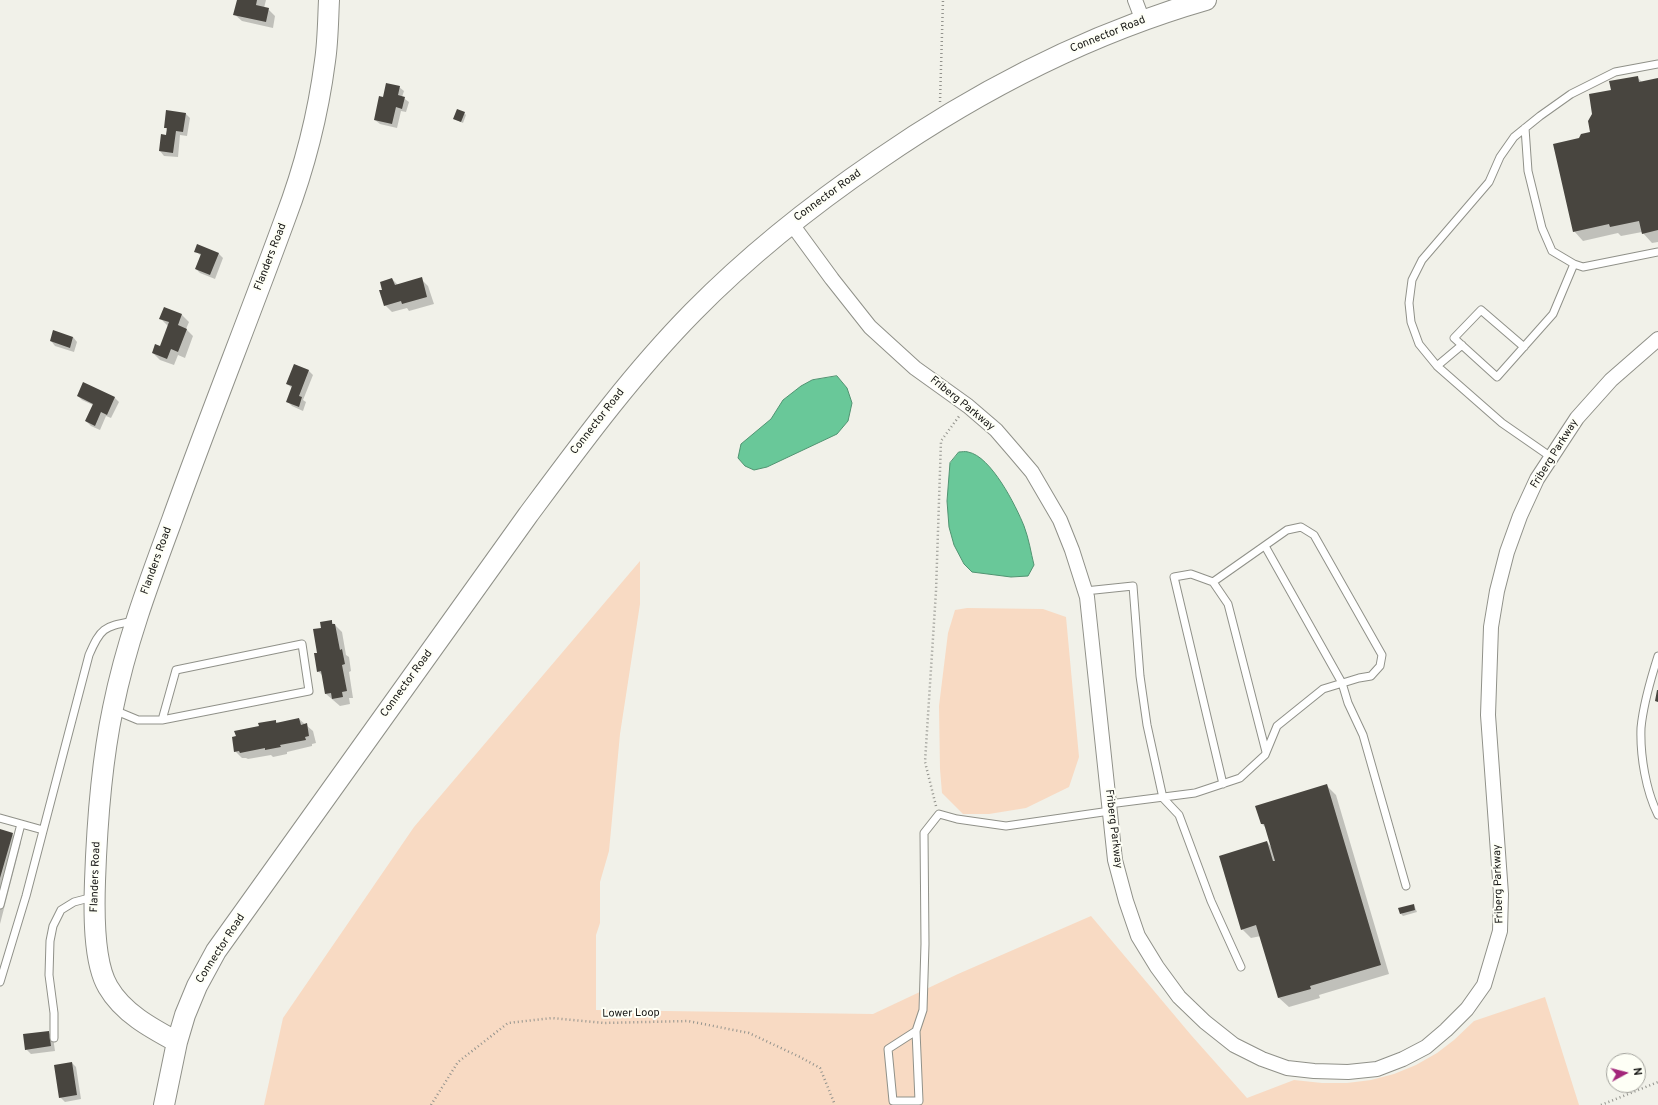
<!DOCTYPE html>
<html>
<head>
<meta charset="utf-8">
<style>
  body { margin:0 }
  #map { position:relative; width:1658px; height:1105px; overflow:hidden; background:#f1f1e9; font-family:Overpass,sans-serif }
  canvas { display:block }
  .north { position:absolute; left:1606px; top:1053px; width:40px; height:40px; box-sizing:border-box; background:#fefff6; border:1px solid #a2a29c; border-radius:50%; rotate:83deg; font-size:11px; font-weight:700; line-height:16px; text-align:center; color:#171715 }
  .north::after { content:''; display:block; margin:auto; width:14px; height:18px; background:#a3267a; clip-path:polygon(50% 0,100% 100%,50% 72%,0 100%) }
</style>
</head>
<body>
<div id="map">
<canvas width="1658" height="1105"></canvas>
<div class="north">N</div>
</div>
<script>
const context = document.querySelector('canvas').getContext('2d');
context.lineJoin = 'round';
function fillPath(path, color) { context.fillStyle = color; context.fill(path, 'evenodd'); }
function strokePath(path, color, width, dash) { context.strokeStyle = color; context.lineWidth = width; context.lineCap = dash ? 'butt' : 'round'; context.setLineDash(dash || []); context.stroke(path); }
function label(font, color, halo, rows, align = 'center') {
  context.font = font + ' Overpass,sans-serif'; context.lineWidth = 4; context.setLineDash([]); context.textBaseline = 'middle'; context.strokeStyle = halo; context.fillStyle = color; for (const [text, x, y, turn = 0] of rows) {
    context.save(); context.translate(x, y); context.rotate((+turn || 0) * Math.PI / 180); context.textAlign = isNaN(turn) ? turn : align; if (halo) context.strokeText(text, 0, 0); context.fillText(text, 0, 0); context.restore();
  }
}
fillPath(new Path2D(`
  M640,561v43l-20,130 -11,117 -9,31v41l-4,12v75l277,4 85,-40 133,-58 100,119 56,63 47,-18 28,3h25l24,-3 23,-6 22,-9 21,-12 17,-13 20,-19 71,-24 34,108h-1315l19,-87 131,-191z
  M967,608l76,1 23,8 13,140 -10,30 -43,21 -37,6h-26l-21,-21 -2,-24 -1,-63 9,-73 7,-23z`), '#f8dac3');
const water = new Path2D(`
  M837,376l10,12 5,15 -4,18 -11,13 -70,33 -13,3 -9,-4 -7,-8 3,-14 30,-25 12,-19 18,-14 11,-6z
  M959,452c3,0 6,-1 9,0 23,4 48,54 56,74 5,13 7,27 10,39l-6,11 -17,1 -39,-5 -8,-8 -10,-19 -5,-18 -2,-26 3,-38z`);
fillPath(water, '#69c899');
strokePath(water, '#509371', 1);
fillPath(new Path2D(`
  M238,0h28l-2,8 4,1 7,7 -2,12 -31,-7 -8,-7z
  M1637,77l5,5 16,-3v163l-6,1 -10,-11 -21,4 -3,-3 -35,8 -9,-10 6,-92 11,-6 21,-42z
  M399,87l5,4 -2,6 7,5 -3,10 -5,-1 -4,17 -17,-4 -5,-4 9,-22z
  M185,113l5,5 -3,18 -7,-1 -2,22 -14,-1 -4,-5 2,-16 4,1 1,-6 -2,-3z
  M464,113l2,2 -3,8 -9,-4z
  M198,245l21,9 4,4 -8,21 -15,-6 -4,-4 5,-13 -5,-5z
  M392,279l6,6 23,-6 7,7 6,18 -25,7 -2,-3 -15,4 -7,-7 -2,-15z
  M165,308l17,7 7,7 -3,7 7,7 -8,22 -7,-3 -4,10 -14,-5 -7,-7 8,-6 7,-21 -7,-7z
  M73,337l4,5 -3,10 -19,-6 -4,-5z
  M308,370l5,5 -10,25 3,2 -3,9 -11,-5 -4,-4 4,-14 -5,-4z
  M78,396l36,1 5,5 -8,16 -5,-2 -6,14 -9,-4 -5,-5 7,-16 -11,-5z
  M331,621l11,11 4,23 3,2 2,14 -2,1 4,26h-4l1,6 -10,2 -14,-12 -3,-18 -5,-5v-17l4,-25z
  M299,719l14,12 3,12 -4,1v2l-25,6v2l-14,3 -2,-2 -23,4 -2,-1h-4l-7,-7 25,-24 15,-6 3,2z
  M1327,786l9,9 53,179 -70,21 1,3 -31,9 -10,-9 -18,-62 -10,2 -9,-9 25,-87 5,6 -6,-20 -4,-4z
  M0,830l12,4 9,9 -21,81z
  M1414,905l3,7 -14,4 -2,-2z
  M48,1032l5,5 2,14 -24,3 -5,-5z
  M72,1063l4,4 5,32 -16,3 -5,-5z`), '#0003');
fillPath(new Path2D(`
  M237,0h20l-1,5 13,3 -3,14 -33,-7z
  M1638,76l1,6 19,-4v152l-16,4 -3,-13 -29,6 -1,-3 -36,8 -20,-88 26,-6 2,-4 9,-2 -2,-11 4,-7 -3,-20 22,-4 -2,-9z
  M386,83l14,3 -2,9 7,2 -3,12 -6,-2 -4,17 -18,-4 5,-24 4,1z
  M457,109l8,3 -4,10 -8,-3z
  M166,110l20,3 -3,19 -7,-1 -3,22 -14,-2 2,-17 5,1 1,-7h-3z
  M197,244l22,9 -9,22 -15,-6 6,-15 -7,-2z
  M422,277l5,20 -25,7 -1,-3 -17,5 -5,-16h3l-2,-8 12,-4 3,7z
  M164,307l18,7 -4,11 9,4 -9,23 -7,-3 -4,10 -15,-6 3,-9 5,2 9,-24 -10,-3z
  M53,330l20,7 -3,11 -20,-7z
  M294,364l15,6 -10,26 3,1 -3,10 -13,-5 6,-16 -6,-2z
  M83,382l32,15 -8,18 -6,-3 -6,14 -10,-5 8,-17 -16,-8z
  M332,620v4h3l5,26 2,-1 3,15 -3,1 5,26 -5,1 1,5 -11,2 -1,-6 -6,1 -4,-23 -4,1 -3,-19h3l-4,-24 8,-1 -1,-6z
  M1657,690h1v12l-3,-1z
  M299,718l2,7 6,-2 2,13 -4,1 1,3 -26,5 1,2 -16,3v-2l-25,5 -1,-2 -5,1 -2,-15 4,-1 -2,-5 25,-5 -1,-3 18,-3v3z
  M1327,784l54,181 -71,21 1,3 -33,9 -22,-73 -15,5 -22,-74 48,-15 6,20h2l-11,-37h-3l-6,-18z
  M0,829l13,4 -13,45z
  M1414,904l1,6 -15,4 -2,-6z
  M49,1031l2,15 -26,4 -2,-16z
  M72,1062l5,33 -18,3 -5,-33z`), '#48453f');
const lane = new Path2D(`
  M1525,128l3,43 14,57 10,23 22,13
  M1462,345l-25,21 65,57 49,34
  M1524,347l-43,-37 -27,28 43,39 56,-63 21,-50 9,3 75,-15
  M1437,366l-18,-22 -8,-22 -2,-19 3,-23 10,-20 67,-78 11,-25 14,-20 26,-21 31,-22 44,-22 43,-8
  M1265,546l77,137 6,20 15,32 43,151
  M1213,582l15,22 38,148
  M1085,591l48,-5 7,90 7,49 16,73 16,17 32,86 30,66
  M1658,656c-7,22 -15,50 -17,72 -1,28 5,63 17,87
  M114,710l24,10h24l147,-29 -7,-47 -126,26 -14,50
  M1109,804l86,-11 45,-15 25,-23 12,-29 46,-37 36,-11 12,-2 9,-10 2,-11 -68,-120 -13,-8 -14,3 -74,52 -22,-8 -17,3 49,207
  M0,818l43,12
  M0,905l21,-81
  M0,982l26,-86 63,-241c12,-28 15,-28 44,-34
  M916,1031l-28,18 5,52h26l-3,-70 7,-21 2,-66 -1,-111 15,-19 18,5 49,7 104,-15
  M54,1038v-25l-5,-38 1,-34 3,-15 8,-16 13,-8 19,-5`);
const street = new Path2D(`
  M1135,0l8,21
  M791,223l41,56 38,48 45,41 53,38 28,24 19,22 17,20 28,48 12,30 15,47 28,263 11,41 12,35 19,31 22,30 26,25 29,23 28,14 25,9 27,3 34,1 29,-3 26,-10 23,-12 20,-17 21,-21 17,-24 16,-54 1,-37 -13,-179 3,-88 6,-36 10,-39 13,-36 17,-37 40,-61 34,-38 47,-41`);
const secondary = new Path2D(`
  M177,1042l8,-27 12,-29 19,-35 312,-436c52,-70 104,-141 165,-203 56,-57 119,-107 185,-152 100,-69 210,-126 328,-160
  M164,1105l13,-63c-26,-14 -54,-29 -69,-55 -15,-25 -14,-77 -13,-106 2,-58 6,-116 18,-173 13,-65 36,-126 59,-188 36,-100 76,-200 113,-301 19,-50 33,-104 40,-158 3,-20 3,-41 4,-61`);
strokePath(lane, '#909189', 9);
strokePath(street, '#909189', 16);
strokePath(secondary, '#909189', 22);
strokePath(new Path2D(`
  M940,102l3,-102
  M936,806l-11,-44 11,-171 5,-150 19,-26
  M431,1105l27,-43 50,-39 44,-5 52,5 84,-2 61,12 51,24 20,11 15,37
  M1601,1105l57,-23`), '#93938d', 2.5, [1, 3]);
strokePath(lane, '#fff', 7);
strokePath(street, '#fff', 14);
strokePath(secondary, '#fff', 20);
label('11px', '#171715', '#fefff6', [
  ["Connector Road",1108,35,-22],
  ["Connector Road",828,196,-36],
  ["Flanders Road",271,257,-69],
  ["Friberg Parkway",962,404,39],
  ["Connector Road",598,422,-52],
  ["Friberg Parkway",1555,454,-58],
  ["Flanders Road",157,561,-70],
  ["Connector Road",407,684,-54],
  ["Friberg Parkway",1113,829,83],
  ["Flanders Road",96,877,-88],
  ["Friberg Parkway",1499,884,-92],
  ["Connector Road",221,949,-57],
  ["Lower Loop",631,1014,-1]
]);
</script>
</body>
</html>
